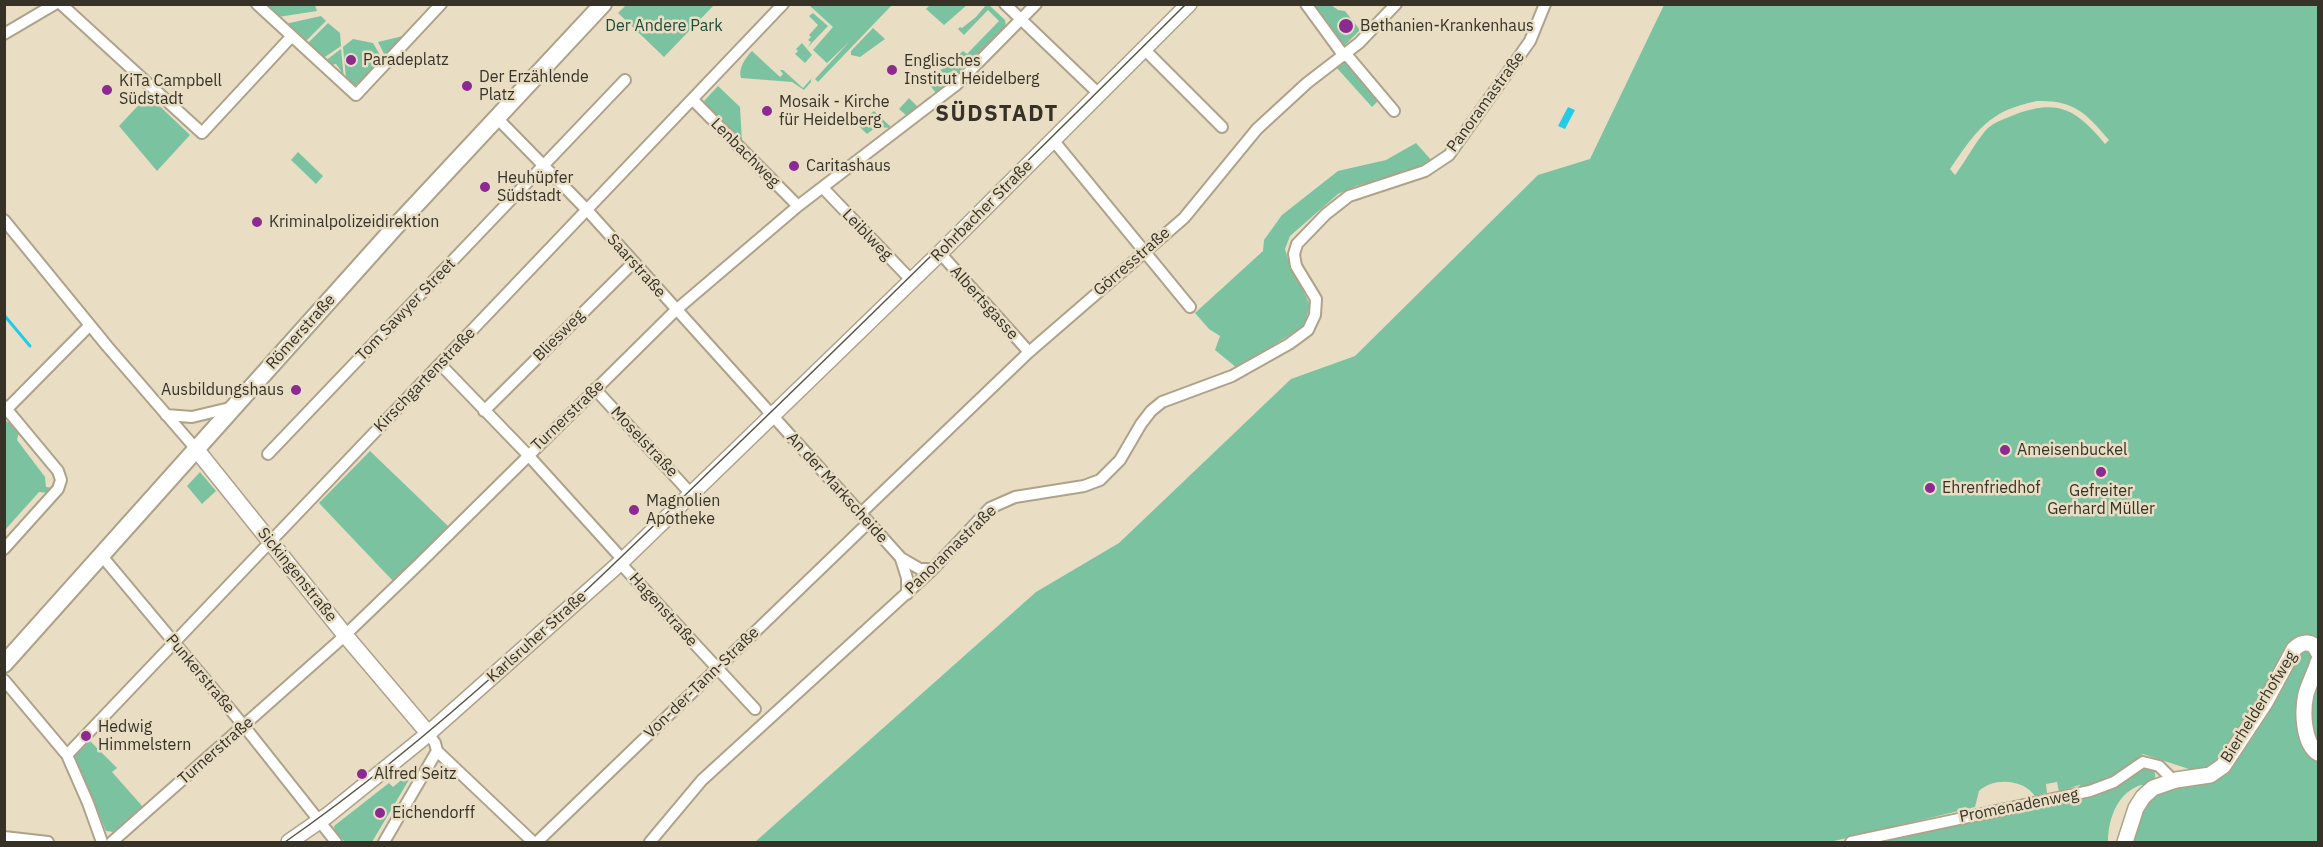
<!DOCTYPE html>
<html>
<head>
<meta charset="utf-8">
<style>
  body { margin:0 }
  #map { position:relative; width:2323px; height:847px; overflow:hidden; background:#e9dec4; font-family:"IBM Plex Sans",sans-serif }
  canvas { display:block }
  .frame { position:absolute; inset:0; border:6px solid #363228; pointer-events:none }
</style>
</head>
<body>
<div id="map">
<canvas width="2323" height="847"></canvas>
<div class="frame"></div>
</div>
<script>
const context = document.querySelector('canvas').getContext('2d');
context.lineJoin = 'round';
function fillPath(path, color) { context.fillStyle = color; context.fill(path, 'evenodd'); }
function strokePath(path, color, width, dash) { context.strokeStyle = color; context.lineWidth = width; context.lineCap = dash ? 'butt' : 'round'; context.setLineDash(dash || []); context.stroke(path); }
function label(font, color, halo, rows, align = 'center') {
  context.font = font + ' "IBM Plex Sans",sans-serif'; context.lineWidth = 5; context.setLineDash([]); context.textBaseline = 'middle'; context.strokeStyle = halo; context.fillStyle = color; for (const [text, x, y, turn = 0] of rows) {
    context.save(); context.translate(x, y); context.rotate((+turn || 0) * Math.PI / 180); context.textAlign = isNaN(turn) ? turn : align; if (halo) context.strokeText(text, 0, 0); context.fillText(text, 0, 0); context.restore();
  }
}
fillPath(new Path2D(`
  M627,4h87v1l-50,52 -46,-44z
  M268,5h47l2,6 -39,6z
  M809,5h83l-74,77 -3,-3 34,-37 -22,21 -14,-13 20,-23z
  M930,5v-1l37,1 -23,20 -18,-16z
  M986,5h3l16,15 1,8 -24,25 -46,40 -8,-10 1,-3 34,-29 4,3 32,-33 -11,-11 -24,25 -6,-6 2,-2 2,1 14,-11z
  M1312,5h19l7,5 7,1 15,19 -16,16z
  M1664,5h654v837h-189l19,-44 50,-26 -55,-18 -31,24 -28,10 -5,-3 -20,7 -2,-10 -11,2 1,9 -12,3c-12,-17 -41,-19 -56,-5l-4,16 -145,35h-1075l281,-250 83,-49 172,-164 64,-23 183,-181 52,-16zM2037,101c37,-1 49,12 72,39l-4,4c-28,-34 -47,-46 -91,-29 -10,4 -20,7 -28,15 -12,14 -20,31 -31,45l-5,-6c27,-39 38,-58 87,-68z
  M813,13l15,13 -20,21 3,-5 -3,-2 3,-3 -2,-2 9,-10 -9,-9z
  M321,16l5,5 -21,21 -20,-18z
  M328,23l12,10 1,13 -19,13 -15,-15z
  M873,28l12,11 -25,18 -9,-2v-4z
  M403,36l-12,13 -4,11 -9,-18z
  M353,39l20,4 10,17 -28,26 -4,-1 -5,-7 -3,-31z
  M802,43l10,12 -7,8 -10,-9 3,-3 -2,-2z
  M341,49l3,30 -3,-3v-5l-5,-7 -7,1 -4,-4z
  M752,51l28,26 3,-3 -3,-4h3l20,18 8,-9v3l-7,8 -12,-8 -51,-4c-3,-9 4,-20 11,-27z
  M1347,60l33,39 -8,8 -36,-40z
  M718,86l22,21 2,34 -35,-34 -3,-6z
  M148,95l42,40 -33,36 -38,-45z
  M909,98l9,9 -11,9 -8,-7z
  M874,111l18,17 -16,-1 -9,7 -10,-10z
  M1416,143l17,19 -22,9 -55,15 -18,8 -48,42 -5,13 3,10 22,46 -6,21 -67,42 -22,-18 5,-14 -11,-7 -14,-16 68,-62 1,-11 18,-25 56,-44 48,-11z
  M298,152l25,24 -7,8 -25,-24z
  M5,421l8,3 6,8 -2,8 28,37 1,10 7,1 -4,5 -10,-1 -34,38z
  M370,451l78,75 -55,55 -74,-78z
  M200,472l16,19 -14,13 -15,-18z
  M89,740l28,28 -5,4 31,35 -29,25 -8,-1 -32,-75z
  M2141,766l13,4c2,5 2,10 -3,13 -3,3 -9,1 -13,3 -22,9 -30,35 -30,56h-240l231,-47 19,-11z
  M412,771l1,2 -41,69h-27l-10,-11 -1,-5 55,-43 4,4z`), '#7bc2a1');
fillPath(new Path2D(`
  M1568,107l7,3 -10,19 -7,-3z`), '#23cbe6');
strokePath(new Path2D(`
  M4,315l26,31`), '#23cbe6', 3);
const street = new Path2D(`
  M61,4l141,129 89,-96
  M257,4l99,91 85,-91
  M1005,4l94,90
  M1306,4l38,52
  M4,34l51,-30
  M1144,49l78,78
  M1346,54l48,57
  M693,100l105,106
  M497,118l90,92 314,348 19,11h13
  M1053,140l137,167
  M823,188l89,93
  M4,220l103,126 89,103
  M940,253l89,99
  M440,364l88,91 95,105
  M595,389l97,106
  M4,406l54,65 3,9 -3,9 -54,60
  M484,411l150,-149
  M4,412l86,-87
  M166,415l26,2 42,-10
  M268,454l357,-374
  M860,514l169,-162 155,-134 73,-89 50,-46 52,-40 37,-39
  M101,555l143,171 92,116
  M901,559l6,19v16
  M620,563l135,146
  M4,680l63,75 21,48 14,39
  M437,751l96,91
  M67,755l716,-751
  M4,837l44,5
  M112,842l228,-202 79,-76 257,-254 122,-104 158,-121 80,-81
  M384,842l53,-91 -2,-8 -7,-10
  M537,842l331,-319
  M650,842l52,-62 231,-211 57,-61 25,-11 69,-11 16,-6 20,-20 21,-36 10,-13 11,-9 70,-26 57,-32 19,-14 7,-15 1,-16 -20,-33 -2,-12 3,-10 29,-30 23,-18 76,-25 24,-16 81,-114 15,-37
  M1851,842l239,-51 24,-9 29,-20 16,4 14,14`);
const secondary = new Path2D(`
  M196,449l149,186 83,98
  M2318,662c-3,11 -9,21 -12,32 -4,17 -3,49 12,59
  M289,842l39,-27 94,-76 198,-176 320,-310 249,-249
  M2125,842l11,-34 7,-11 10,-9 23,-8 34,-5 13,-9 43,-65 28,-52c8,-8 19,-9 24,3`);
const primary = new Path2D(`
  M4,664l392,-438 207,-222`);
strokePath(street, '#ada28a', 14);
strokePath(secondary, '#ada28a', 18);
strokePath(primary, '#ada28a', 20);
strokePath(street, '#fff', 10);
strokePath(secondary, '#fff', 15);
strokePath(primary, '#fff', 16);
strokePath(new Path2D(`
  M285,842c155,-108 293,-242 428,-374 159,-153 316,-308 473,-464`), '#5c5649', 1.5);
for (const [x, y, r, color] of [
  [1346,26,8,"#8c2a92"],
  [351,60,6,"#8c2a92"],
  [892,70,6,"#8c2a92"],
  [467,86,6,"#8c2a92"],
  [107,90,6,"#8c2a92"],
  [767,111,6,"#8c2a92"],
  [794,166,6,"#8c2a92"],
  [485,187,6,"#8c2a92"],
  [257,222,6,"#8c2a92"],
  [296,390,6,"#8c2a92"],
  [2005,450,6,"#8c2a92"],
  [2101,472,6,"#8c2a92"],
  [1930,488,6,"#8c2a92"],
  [634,510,6,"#8c2a92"],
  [86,736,6,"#8c2a92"],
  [362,774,6,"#8c2a92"],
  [380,813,6,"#8c2a92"]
]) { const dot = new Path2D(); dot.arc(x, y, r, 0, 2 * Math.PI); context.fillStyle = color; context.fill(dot); strokePath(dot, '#e9dec4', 2); }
label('16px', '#1b4c38', '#e9dec4', [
  ["Der Andere Park",664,26]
]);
label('16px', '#363228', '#e9dec4', [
  ["Bethanien-Krankenhaus",1360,26],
  ["Paradeplatz",363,60],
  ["Englisches",904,61],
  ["Institut Heidelberg",904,79],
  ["Der Erzählende",479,77],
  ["Platz",479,95],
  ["KiTa Campbell",119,81],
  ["Südstadt",119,99],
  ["Mosaik - Kirche",779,102],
  ["für Heidelberg",779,120],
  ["Caritashaus",806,166],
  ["Heuhüpfer",497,178],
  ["Südstadt",497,196],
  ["Kriminalpolizeidirektion",269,222],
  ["Ausbildungshaus",284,390,"right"],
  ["Ameisenbuckel",2017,450],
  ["Ehrenfriedhof",1942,488],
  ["Gefreiter",2101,491,"center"],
  ["Gerhard Müller",2101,509,"center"],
  ["Magnolien",646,501],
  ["Apotheke",646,519],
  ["Hedwig",98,727],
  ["Himmelstern",98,745],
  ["Alfred Seitz",374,774],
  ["Eichendorff",392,813]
], 'left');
label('16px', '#363228', '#e9dec4', [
  ["Panoramastraße",1486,102,-54],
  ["Lenbachweg",745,153,45],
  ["Rohrbacher Straße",982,211,-45],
  ["Leiblweg",867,235,46],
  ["Görresstraße",1132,262,-41],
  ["Saarstraße",636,266,48],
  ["Albertsgasse",984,303,48],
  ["Tom Sawyer Street",406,310,-46],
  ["Römerstraße",301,332,-48],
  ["Bliesweg",559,336,-45],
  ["Kirschgartenstraße",425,380,-46],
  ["Turnerstraße",568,416,-44],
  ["Moselstraße",644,442,47],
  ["An der Markscheide",837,488,48],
  ["Panoramastraße",951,550,-44],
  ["Sickingenstraße",297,575,51],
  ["Hagenstraße",663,610,48],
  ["Karlsruher Straße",537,637,-42],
  ["Punkerstraße",200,674,50],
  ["Von-der-Tann-Straße",702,683,-44],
  ["Bierhelderhofweg",2259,707,-58],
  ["Turnerstraße",216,751,-41],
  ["Promenadenweg",2019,806,-11]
]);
context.letterSpacing = '1.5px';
label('bold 22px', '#363228', '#e9dec4', [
  ["SÜDSTADT",997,115]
]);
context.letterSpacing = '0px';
</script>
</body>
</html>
